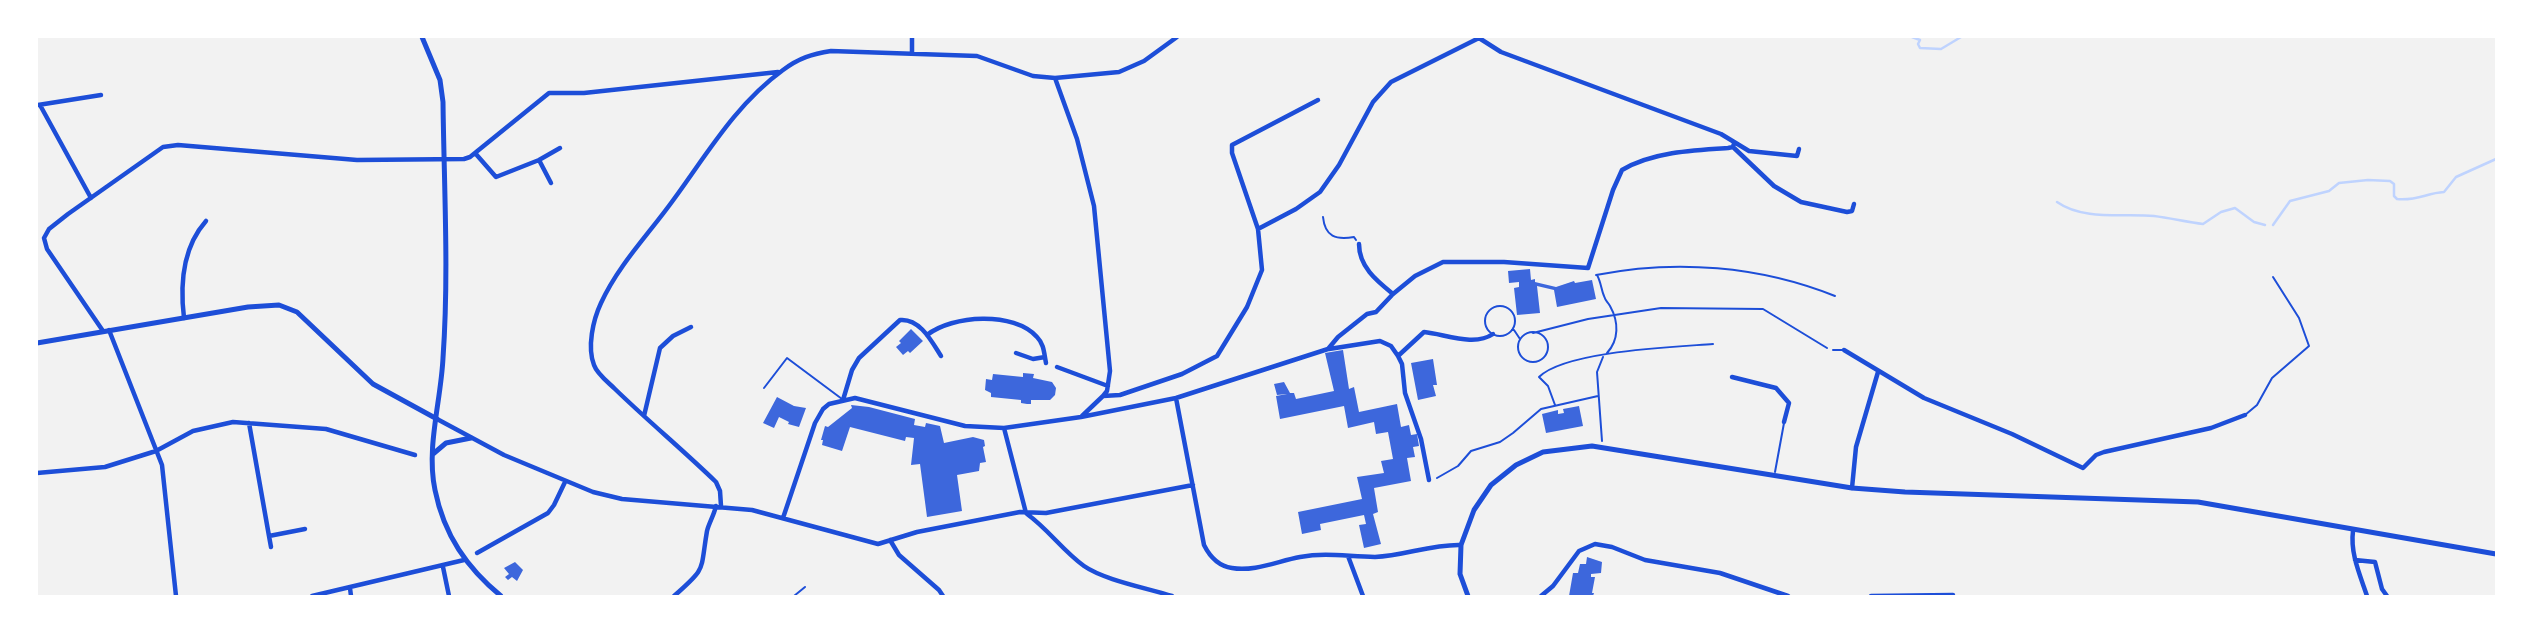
<!DOCTYPE html>
<html>
<head>
<meta charset="utf-8">
<style>
  body { margin:0 }
  #map { position:relative; width:2533px; height:633px; overflow:hidden; background:#f2f2f2; font-family:"Source Sans 3",sans-serif }
  canvas { display:block }
  .frame { position:absolute; inset:0; border:38px solid #fff; pointer-events:none }
</style>
</head>
<body>
<div id="map">
<canvas width="2533" height="633"></canvas>
<div class="frame"></div>
</div>
<script>
const context = document.querySelector('canvas').getContext('2d');
context.lineJoin = 'round';
function strokePath(path, color, width, dash) { context.strokeStyle = color; context.lineWidth = width; context.lineCap = dash ? 'butt' : 'round'; context.setLineDash(dash || []); context.stroke(path); }
function fillPath(path, color) { context.fillStyle = color; context.fill(path, 'evenodd'); }
strokePath(new Path2D(`
  M1912,37l8,3 -2,4 2,4 21,1 20,-12
  M2057,202c27,19 67,11 97,14 16,2 33,6 49,8l18,-12 14,-4 19,14 11,3
  M2273,225l17,-24 39,-10 10,-8 29,-3 22,1 4,3v12l3,3c21,2 29,-6 47,-7l12,-15 40,-18`), '#bfd3fe', 2.5);
fillPath(new Path2D(`
  M1530,269l1,11 4,-1v3l21,5 18,-6 1,2 17,-3 4,19 -39,8 -3,-17 -17,-4 3,27 -23,2 -3,-27 5,-1v-5l-10,1 -1,-12z
  M911,329l12,12 -13,12 -2,-2 -5,4 -7,-8 5,-4 -2,-2z
  M1343,350l6,39 5,-2 5,25 38,-8 4,23 8,-2 2,10 6,-1 2,12 -6,1 2,10 -8,1 4,23 -37,7 4,24 -5,2 8,30 -17,4 -5,-23 7,-1 -2,-9 -44,9 1,6 -19,4 -4,-22 64,-13 -5,-22 27,-4 -3,-12 12,-2 -5,-27 -12,2 -2,-12 -26,6 -4,-22 -64,13 -4,-23 11,-2 -10,1 -3,-11 10,-2 6,11h4l2,6 38,-8 -9,-38z
  M1433,359l4,26h-4l3,11 -18,4 -7,-37z
  M1023,373l11,1 -1,4 19,4 4,6 -1,7 -5,5h-19v4h-4l-6,-1v-3l-30,-3v-4l-6,-3 1,-11 6,1 1,-6 30,3z
  M777,397l17,9 12,2 -7,19 -11,-3 1,-2 -10,-5 -5,11 -11,-5z
  M851,405l18,2 46,12 -1,6 11,2 1,-4 14,3 4,17 29,-6 11,3 1,6 -2,1 3,15 -6,1 -1,8 -22,4 5,36 -35,6 -7,-53 -9,1 3,-27 -8,-1 -1,4 -55,-14 -8,24 -20,-6 1,-5h-2l4,-14 3,1 24,-19z
  M1579,406l4,20 -37,7 -4,-19 16,-4v4l6,-1 -1,-4z
  M1587,557l15,5 -1,11 -10,1v3h4l-3,16h2l-1,3h-24l4,-23h5l2,-9h6z
  M515,562l8,8 -6,11 -5,-4 -4,3 -3,-3 4,-3 -5,-6z`), '#3d67dc');
strokePath(new Path2D(`
  M1323,217c2,20 13,23 31,20l2,3
  M1596,275c80,-16 164,-9 239,21
  M1597,275c4,7 4,14 7,21 2,6 3,5 6,10 9,16 9,34 -3,47
  M1512,330h2l6,9
  M1518 347a15 15 0 1 1 30 0a15 15 0 1 1-30 0Z
  M1533,333l55,-14 73,-11 102,1 64,39
  M1555,405l-7,-19 -9,-9c26,-26 135,-30 174,-33
  M1602,441l-5,-69 6,-15
  M1437,478l21,-12 13,-15 29,-9 13,-9 28,-24 57,-13
  M794,596l11,-9`), '#1d4ed8', 2);
strokePath(new Path2D(`
  M1485 321a15 15 0 1 1 30 0a15 15 0 1 1-30 0Z
  M1833,350h9
  M764,388l23,-30 55,41
  M2245,415l12,-10 15,-27 37,-32 -10,-28 -26,-41
  M1775,472l9,-49`), '#1d4ed8', 2);
strokePath(new Path2D(`
  M1479,38l22,14 220,82 28,17 48,5 2,-7
  M912,53v-16
  M1055,78l22,61 17,67 16,165 -3,20 -4,5
  M38,105l63,-10
  M40,105l51,93
  M1733,147l41,39 27,16 46,10 5,-1 2,-7
  M475,153l21,24 43,-17 21,-12
  M539,160l12,23
  M1258,229l-26,-76v-8l86,-45
  M1359,244c0,23 18,37 34,50
  M184,318c-4,-33 -1,-71 22,-97
  M109,330l53,135 14,131
  M103,331l-56,-82 -3,-11 5,-9 19,-15 95,-67 15,-2 179,15 107,-1 6,-2 79,-64h35l194,-21
  M927,335c25,-20 87,-24 110,2 7,7 7,16 9,26
  M1329,349l51,-8 11,5 7,10 4,8 3,29 16,46 8,41
  M1844,350l80,48 88,36 71,34 13,-13 8,-3 107,-24 34,-13
  M1016,353l17,6 12,-2
  M1398,356l26,-24c21,2 50,15 69,2
  M1057,367l51,19
  M1732,377l44,11 13,15 -5,19
  M1176,398l28,147c6,12 14,21 28,23 22,4 46,-7 68,-11 27,-5 49,0 75,0 29,-1 56,-13 86,-12
  M843,400l9,-30 7,-12 41,-38c20,-2 32,22 41,36
  M644,416l16,-68 13,-12 18,-9
  M1082,416l21,-20 17,-1 62,-21 35,-18 30,-49 15,-37 -4,-41 38,-20 24,-17 19,-27 34,-63 18,-20 88,-44
  M437,419l67,36 89,37 29,7 130,11 126,34 39,-12 103,-20 26,1 147,-28
  M249,423l20,113 36,-7
  M1004,428l22,85
  M37,473l68,-6 51,-16 37,-20 40,-9 93,7 89,26
  M1852,488l4,-41 22,-75
  M721,506l-1,-15 -4,-9c-33,-32 -68,-61 -101,-93 -7,-7 -18,-15 -21,-24 -7,-18 -1,-45 7,-62 18,-39 48,-69 73,-104 33,-45 62,-95 109,-129 16,-12 29,-16 48,-19l146,5 56,20 22,2 64,-6 25,-11 33,-24
  M1027,514c21,15 36,37 57,52 20,14 63,22 88,30
  M783,518l32,-95 8,-14 6,-5 26,-6 110,28 39,2 77,-11 95,-19 152,-49 10,-12 29,-23 9,-2 17,-18 22,-18 28,-14h61l84,6 25,-78 9,-20c30,-18 72,-20 106,-22l5,-1 1,-4
  M2353,531c-3,22 7,44 14,65
  M269,536l2,11
  M890,540l9,15 40,35 4,6
  M477,553l71,-40 6,-8 11,-23
  M1348,556l15,40
  M2355,560l20,2 7,27 5,7
  M443,567l6,29
  M350,588l1,8
  M312,596l152,-36
  M674,596c33,-29 26,-24 33,-65 2,-8 7,-16 9,-25
  M1541,596l12,-10 26,-35 16,-7 17,3 33,13 75,13 68,23
  M1871,596l82,-1`), '#1d4ed8', 4.5);
strokePath(new Path2D(`
  M37,343l211,-36 31,-2 18,7 76,72 64,35`), '#1d4ed8', 5);
strokePath(new Path2D(`
  M422,37l18,43 3,22c1,85 6,171 0,256 -2,43 -17,90 -8,132 9,45 32,78 66,106
  M433,454l13,-11 25,-5
  M1468,596l-8,-22 1,-29 13,-35 17,-25 25,-20 27,-13 49,-6 260,42 53,4 293,10 298,52`), '#1d4ed8', 5);
</script>
</body>
</html>
